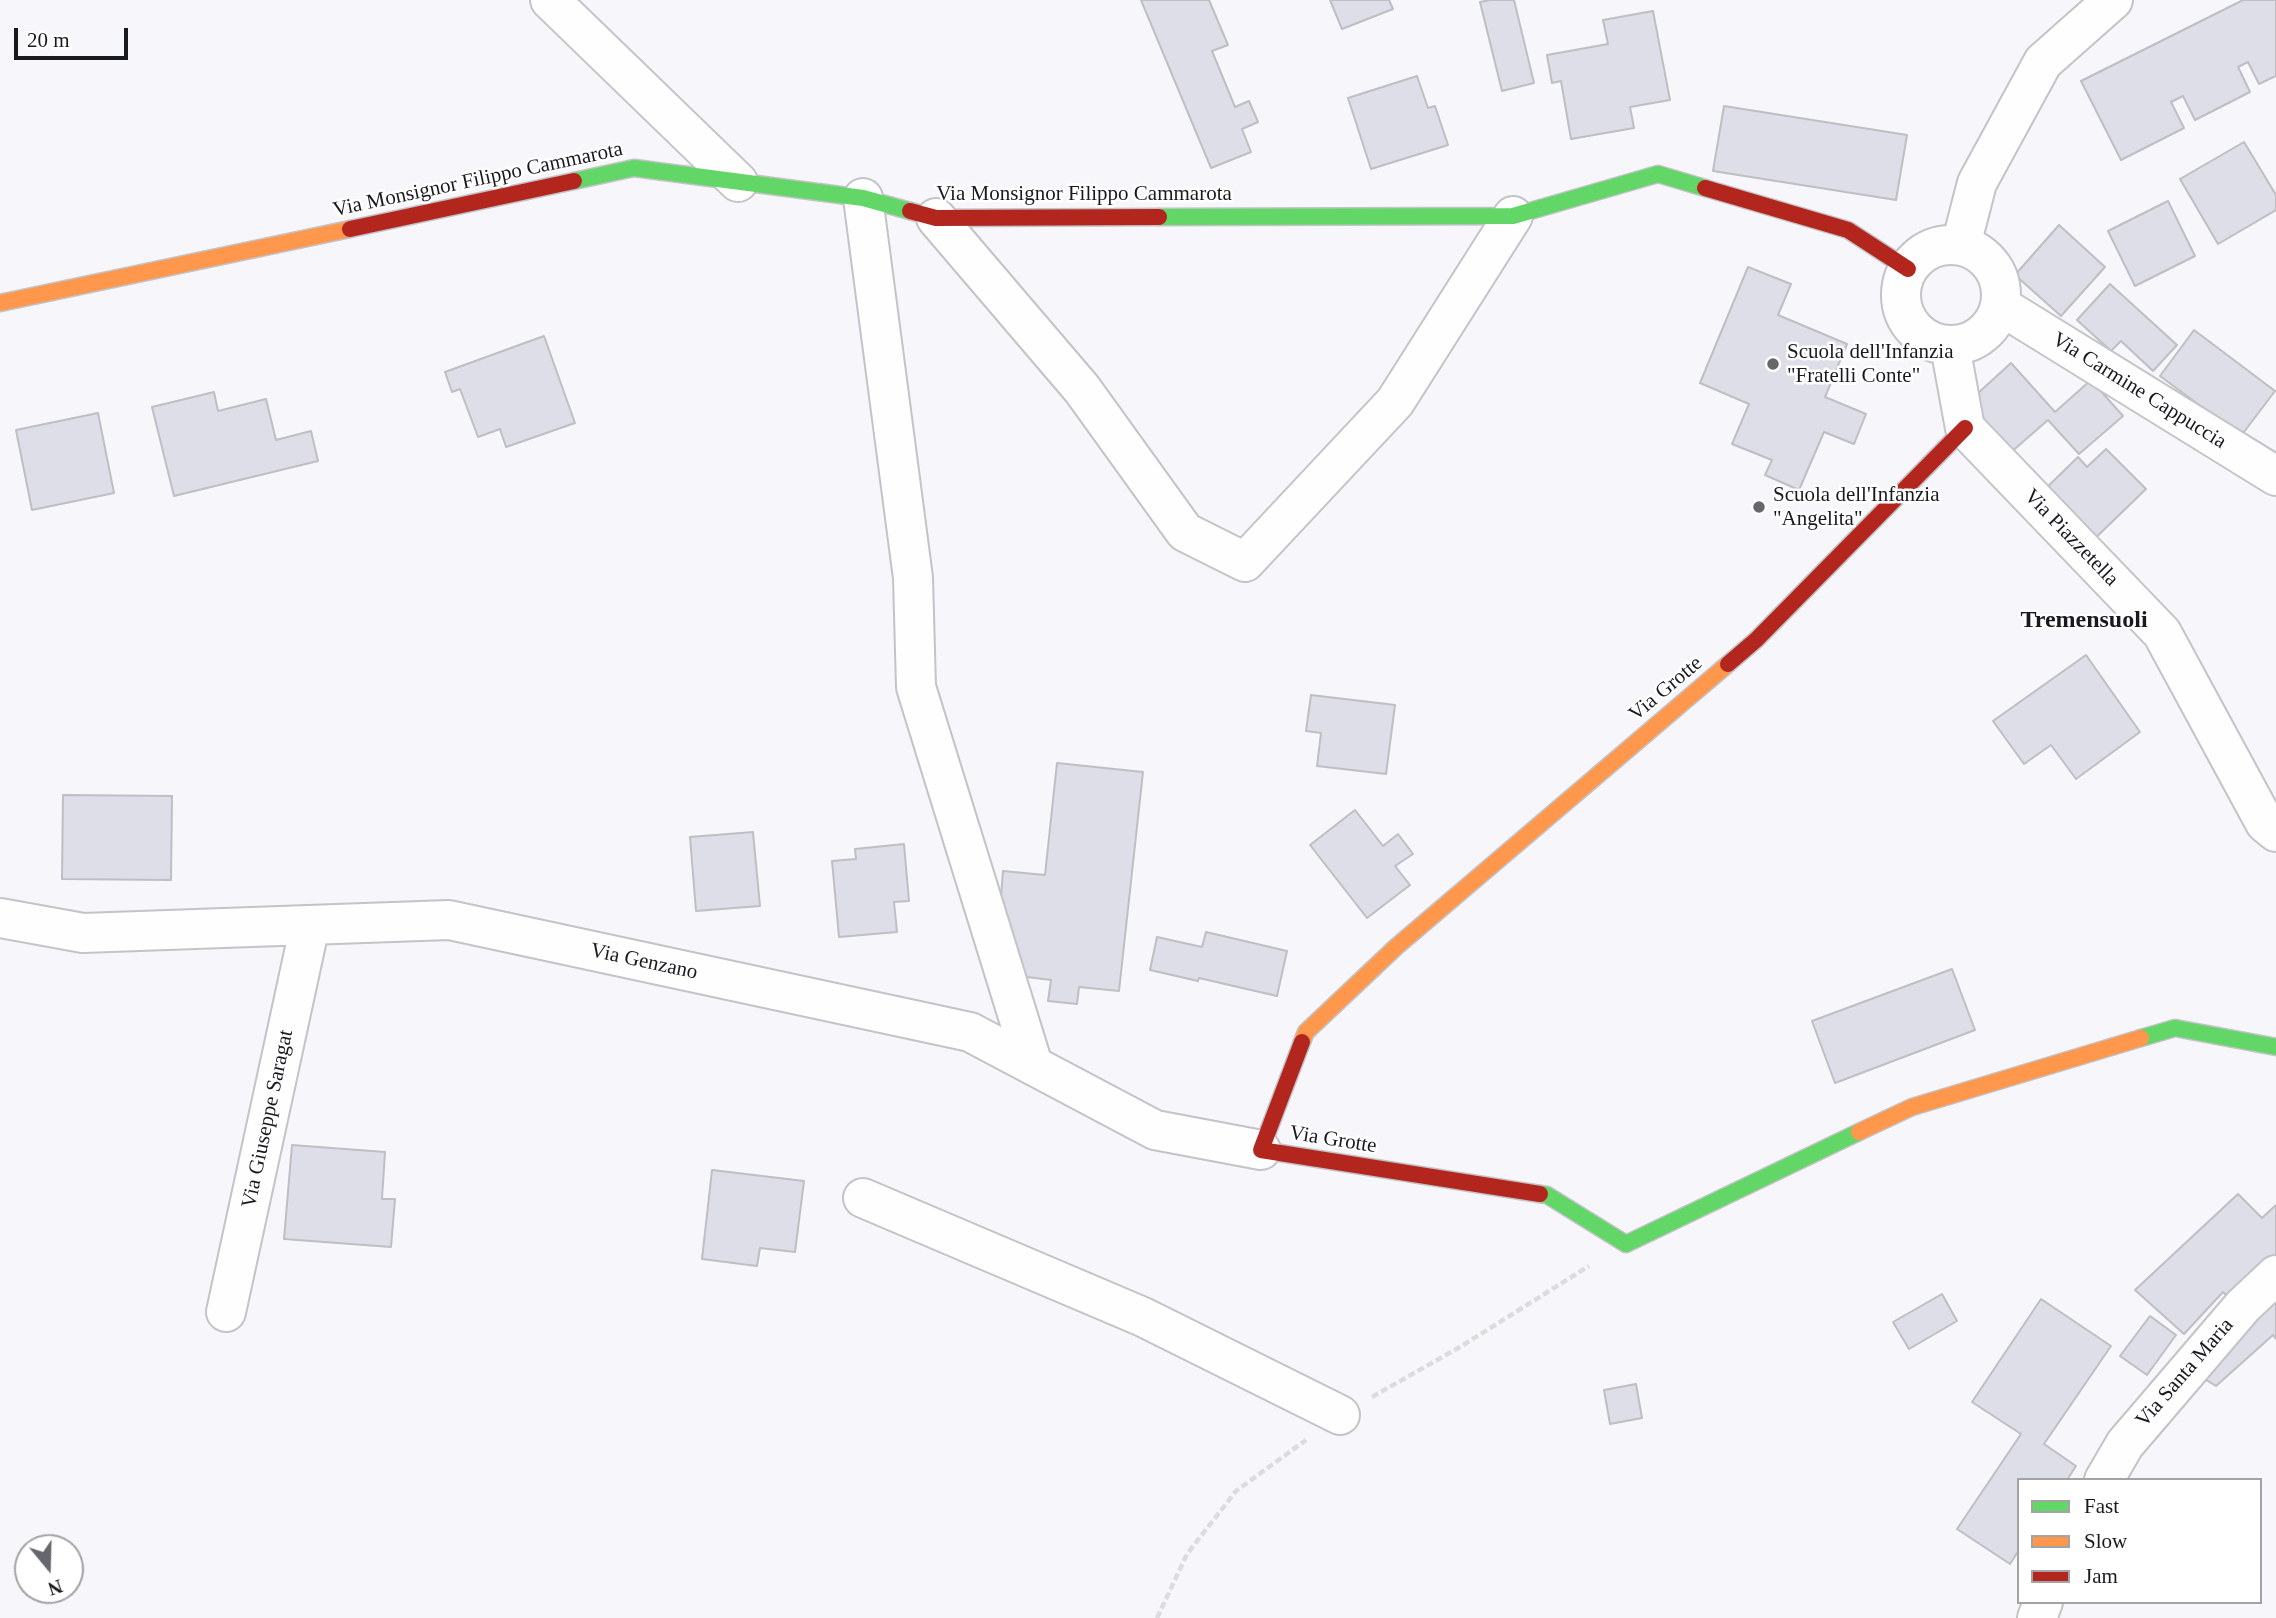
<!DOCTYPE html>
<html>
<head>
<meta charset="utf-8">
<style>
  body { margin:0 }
  #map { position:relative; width:2276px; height:1618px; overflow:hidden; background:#f6f6fb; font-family:"Times New Roman",serif }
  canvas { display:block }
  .legend { position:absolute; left:2017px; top:1478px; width:245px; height:126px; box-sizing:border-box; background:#fff; border:2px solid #a3a3a6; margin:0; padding:9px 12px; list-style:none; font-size:21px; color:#191a20 }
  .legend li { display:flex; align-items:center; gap:14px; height:35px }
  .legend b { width:35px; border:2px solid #a3a3a6 }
  .north { position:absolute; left:14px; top:1534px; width:70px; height:70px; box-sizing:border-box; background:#fff; border:2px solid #a3a3a6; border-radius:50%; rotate:161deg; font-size:19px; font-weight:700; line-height:28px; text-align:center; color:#191a20 }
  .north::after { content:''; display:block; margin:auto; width:24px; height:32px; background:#66676d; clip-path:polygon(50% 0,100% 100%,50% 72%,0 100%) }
  .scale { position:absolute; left:14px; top:28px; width:114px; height:32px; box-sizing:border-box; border:4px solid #191a20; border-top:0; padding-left:9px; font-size:21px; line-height:24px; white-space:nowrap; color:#191a20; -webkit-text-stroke:5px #fff; paint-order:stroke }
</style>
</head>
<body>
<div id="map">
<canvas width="2276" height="1618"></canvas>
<ul class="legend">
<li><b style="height:9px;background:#63d668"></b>Fast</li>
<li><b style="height:9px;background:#ff974d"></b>Slow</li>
<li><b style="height:9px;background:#b3261e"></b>Jam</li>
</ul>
<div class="north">N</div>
<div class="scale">20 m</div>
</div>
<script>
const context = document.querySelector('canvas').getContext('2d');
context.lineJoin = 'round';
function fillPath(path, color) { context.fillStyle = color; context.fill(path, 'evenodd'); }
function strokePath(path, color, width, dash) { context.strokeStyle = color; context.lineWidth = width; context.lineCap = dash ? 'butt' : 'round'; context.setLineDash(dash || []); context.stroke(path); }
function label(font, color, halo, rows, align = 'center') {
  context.font = font + ' "Times New Roman",serif'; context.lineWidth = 5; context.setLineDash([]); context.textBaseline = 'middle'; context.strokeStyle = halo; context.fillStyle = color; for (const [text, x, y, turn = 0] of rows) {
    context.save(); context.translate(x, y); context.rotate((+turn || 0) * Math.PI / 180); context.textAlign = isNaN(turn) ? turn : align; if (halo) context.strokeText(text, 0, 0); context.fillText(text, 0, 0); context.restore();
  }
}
const building = new Path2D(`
  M1141,0h68l19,45 -16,6 23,56 14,-6 9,21 -16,7 9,23 -40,16z
  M1330,0h59l4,9 -51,20z
  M1490,0h24l20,83 -32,8 -22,-89z
  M2243,0h33v76l-17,8 -11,-22 -10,5 12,25 -55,28 -12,-24 -12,6 13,26 -63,32 -40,-79z
  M1653,11l17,89 -40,7 4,21 -63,11 -10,-58 -9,2 -5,-28 61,-11 -5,-24z
  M1417,76l11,32 7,-2 13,39 -77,24 -23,-71z
  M1724,106l183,29 -11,65 -183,-29z
  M2244,142l32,53v15l-58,34 -38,-65z
  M2168,201l27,55 -60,30 -27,-55z
  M2059,225l46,42 -44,49 -46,-41z
  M1748,267l43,17 -13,31 69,29 -22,53 41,17 -12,30 -30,-12 -25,58 -34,-15 7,-15 -40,-16 17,-40 -49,-21z
  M2110,284l67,61 -24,26 -32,-30 -10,10 -34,-31z
  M2194,330l81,61 -34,45 -81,-60z
  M544,336l31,87 -69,24 -6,-18 -22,8 -18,-48 -8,3 -7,-20z
  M2011,363l44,49 36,-32 32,36 -44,38 -31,-34 -39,34 -44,-49z
  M214,392l4,19 48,-12 10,41 35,-9 7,30 -144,35 -22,-89z
  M98,413l16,80 -82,17 -16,-80z
  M2106,449l40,40 -61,59 -48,-51 41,-40 9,10z
  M2086,655l54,77 -64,47 -25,-34 -27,19 -31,-43z
  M1311,695l84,10 -9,69 -69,-8 4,-33 -15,-2z
  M1057,763l86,9 -24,219 -40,-4 -2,17 -29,-3 3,-21 -56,-7 8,-102 42,4z
  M63,795l109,1 -1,84 -109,-1z
  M1355,810l28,36 15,-12 15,20 -18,12 15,19 -43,33 -57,-73z
  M753,832l7,74 -64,5 -6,-74z
  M904,844l5,57 -15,1 3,30 -58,5 -7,-76 24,-2 -1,-10z
  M1206,932l81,19 -10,45 -78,-18 -1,3 -48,-11 7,-33 45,10z
  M1952,969l23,61 -140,53 -23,-62z
  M292,1145l93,7 -3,47h13l-4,48 -107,-8z
  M712,1170l92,11 -9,71 -35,-4 -3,18 -55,-7z
  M2238,1194l24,24 14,-13v58l-42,40 -11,-11 -39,42 -49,-44z
  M2276,1293v46l-3,-4 -57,51 -18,-11z
  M1942,1294l15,27 -48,28 -16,-27z
  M2041,1299l70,47 -67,98 32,22 -9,14h-48v70l-9,14 -53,-35 64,-95 -49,-32z
  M2150,1316l26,19 -29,40 -27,-19z
  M1636,1384l6,34 -32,6 -6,-34z`);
fillPath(building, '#dedee9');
strokePath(building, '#bebec3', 2);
const street = new Path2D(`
  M550,0l188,182
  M863,198l50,380 3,109 117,378
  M936,218l146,171 103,143 60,30 150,-160 118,-186
  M1901 295a50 50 0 1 1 100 0a50 50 0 1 1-100 0Z
  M1961,245l16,-62 66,-121 70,-62
  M2001,306l275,170
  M1950,346l15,82 197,205 103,190 11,9
  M0,918l83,15 366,-13 521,112 185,98 106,20
  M863,1198l280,119 197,98
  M226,1312l84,-387
  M2104,1480l21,-36 118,-138 33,-31
  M2037,1618l6,-16`);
const fast = new Path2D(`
  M574,181l60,-13 229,30 47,13
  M1159,217l354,-1 145,-42 47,14
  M2141,1038l34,-10 101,19
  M1540,1194l7,1 79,49 233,-112`);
const slow = new Path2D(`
  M0,303l350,-74
  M1302,1042l4,-10 90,-85 332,-283
  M1859,1132l53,-25 229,-69`);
const jam = new Path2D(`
  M1705,188l143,42 60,39
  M910,211l26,7 223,-1
  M350,229l224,-48
  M1728,664l28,-24 209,-212
  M1302,1042l-41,108 279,44`);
strokePath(street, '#c3c3c8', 42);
strokePath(fast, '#c3c3c8', 19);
strokePath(slow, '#c3c3c8', 19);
strokePath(jam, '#c3c3c8', 19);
strokePath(new Path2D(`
  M1372,1397l88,-50 129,-81
  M1157,1618l30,-64 49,-63 70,-51`), '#dcdcdd', 4.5, [7, 3.5]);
strokePath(street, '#fefefe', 38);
strokePath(fast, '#63d668', 16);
strokePath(slow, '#ff974d', 16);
strokePath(jam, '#b3261e', 16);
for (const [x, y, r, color] of [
  [1773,364,7,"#66676d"],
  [1759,507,7,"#66676d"]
]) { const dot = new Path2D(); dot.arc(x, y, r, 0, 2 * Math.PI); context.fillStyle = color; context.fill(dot); strokePath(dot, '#fff', 2.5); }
label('21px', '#191a20', '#fff', [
  ["Via Monsignor Filippo Cammarota",478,180,-12],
  ["Via Monsignor Filippo Cammarota",1084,194],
  ["Via Carmine Cappuccia",2139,391,32],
  ["Via Piazzetella",2071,538,46],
  ["Via Grotte",1666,689,-40],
  ["Via Genzano",644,962,12],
  ["Via Giuseppe Saragat",268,1119,-78],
  ["Via Grotte",1333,1140,9],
  ["Via Santa Maria",2185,1373,-49]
]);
label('21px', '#191a20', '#fff', [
  ["Scuola dell'Infanzia",1787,352],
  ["\"Fratelli Conte\"",1787,376],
  ["Scuola dell'Infanzia",1773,495],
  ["\"Angelita\"",1773,519]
], 'left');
label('bold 24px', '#191a20', '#fff', [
  ["Tremensuoli",2084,621]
]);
</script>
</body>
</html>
